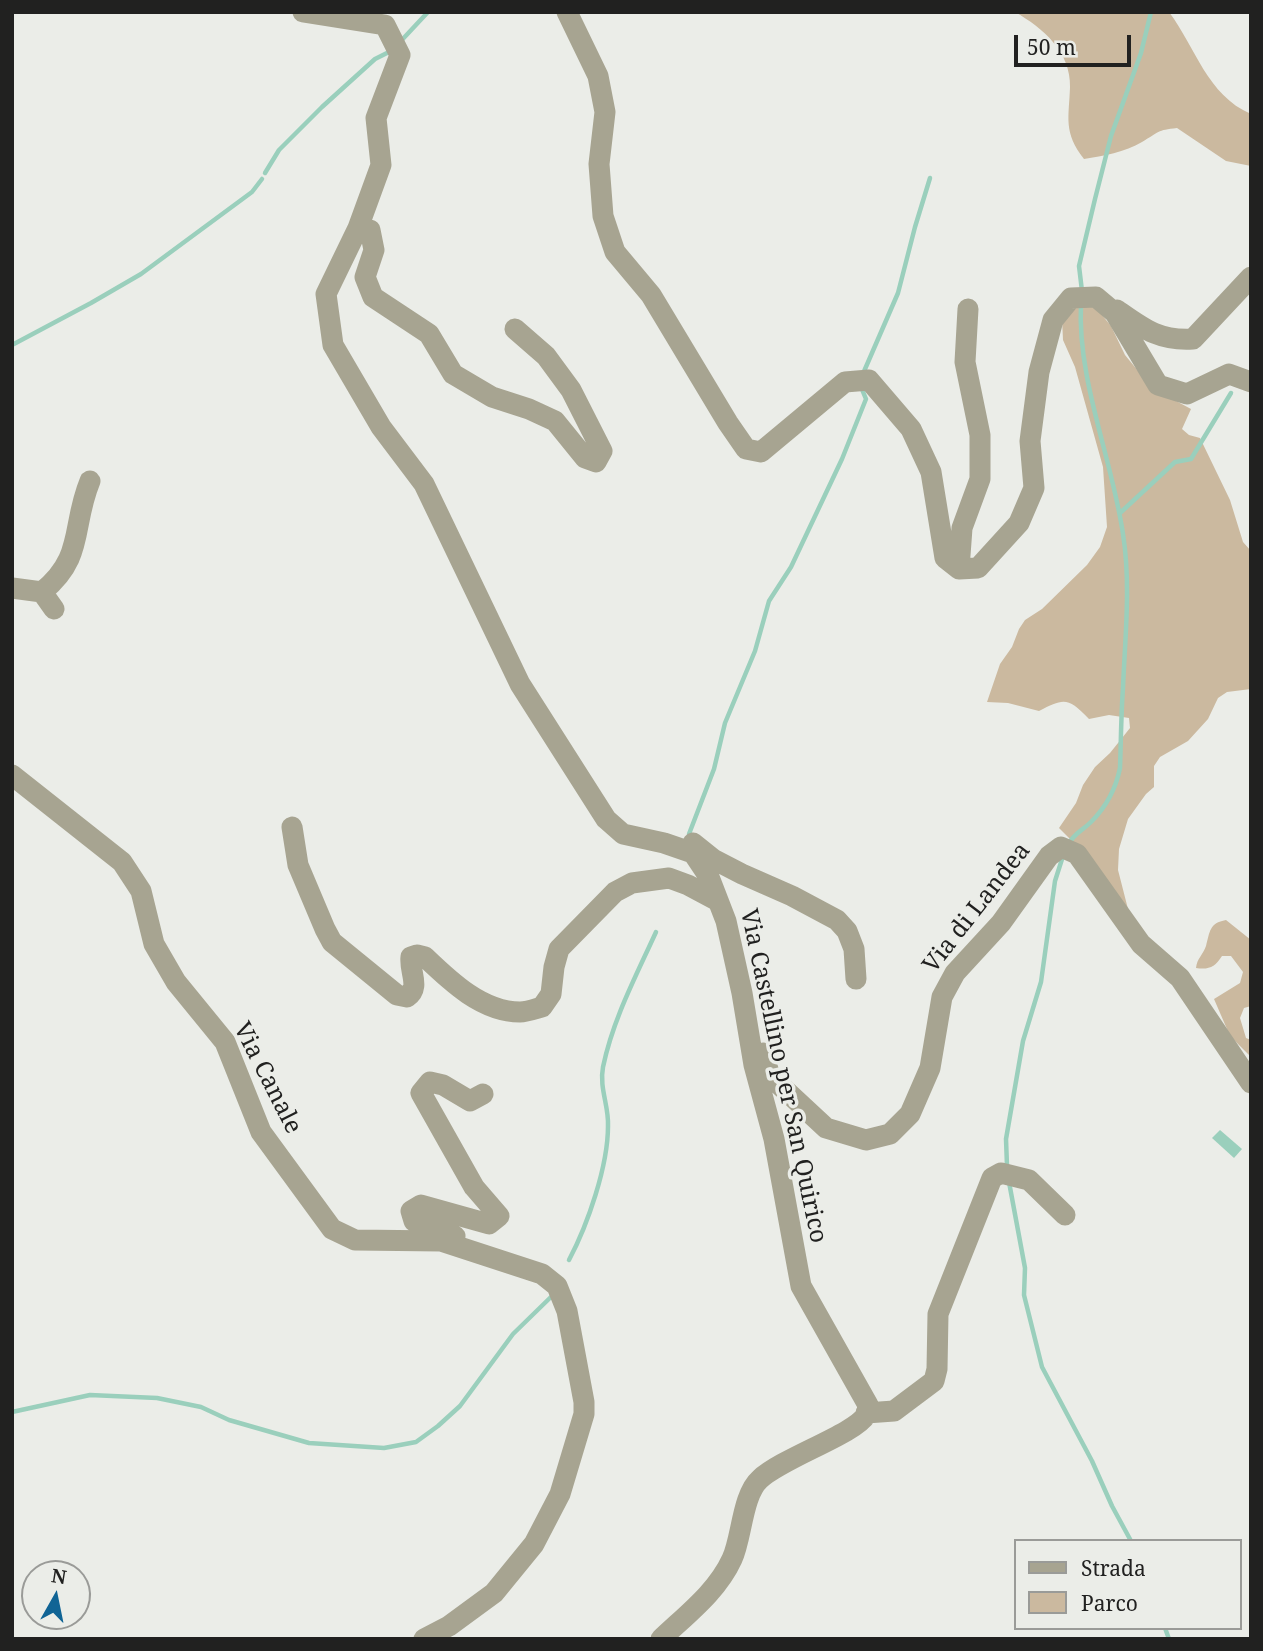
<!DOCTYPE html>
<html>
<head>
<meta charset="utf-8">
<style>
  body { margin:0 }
  #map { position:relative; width:1263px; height:1651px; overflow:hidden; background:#ebede8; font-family:"Noto Serif",serif }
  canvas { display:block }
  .frame { position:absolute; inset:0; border:14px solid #212120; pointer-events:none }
  .legend { position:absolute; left:1014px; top:1539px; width:228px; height:91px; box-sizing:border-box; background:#ebede8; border:2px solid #9a9b98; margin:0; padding:9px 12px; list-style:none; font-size:21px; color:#212120 }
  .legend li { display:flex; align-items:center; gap:14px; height:35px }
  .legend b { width:35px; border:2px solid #9a9b98 }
  .north { position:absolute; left:21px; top:1560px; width:70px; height:70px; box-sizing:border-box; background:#ebede8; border:2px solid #9a9b98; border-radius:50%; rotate:9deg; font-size:19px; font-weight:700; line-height:28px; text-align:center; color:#212120 }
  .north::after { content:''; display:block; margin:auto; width:24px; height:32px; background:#106495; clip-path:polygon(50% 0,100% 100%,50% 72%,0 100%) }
  .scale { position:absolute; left:1014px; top:35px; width:117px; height:32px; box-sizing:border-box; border:4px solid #212120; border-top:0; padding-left:9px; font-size:21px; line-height:24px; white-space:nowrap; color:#212120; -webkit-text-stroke:5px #ebede8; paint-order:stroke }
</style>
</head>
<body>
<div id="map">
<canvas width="1263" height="1651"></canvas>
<div class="frame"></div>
<ul class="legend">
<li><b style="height:9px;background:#a7a491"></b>Strada</li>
<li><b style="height:19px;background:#cbb99f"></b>Parco</li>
</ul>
<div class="north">N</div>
<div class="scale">50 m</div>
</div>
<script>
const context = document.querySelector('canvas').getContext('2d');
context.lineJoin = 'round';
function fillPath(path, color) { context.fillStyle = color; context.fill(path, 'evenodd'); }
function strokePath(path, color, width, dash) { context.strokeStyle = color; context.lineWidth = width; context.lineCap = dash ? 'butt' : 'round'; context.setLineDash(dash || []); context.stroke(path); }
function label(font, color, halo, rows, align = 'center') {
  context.font = font + ' "Noto Serif",serif'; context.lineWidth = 7; context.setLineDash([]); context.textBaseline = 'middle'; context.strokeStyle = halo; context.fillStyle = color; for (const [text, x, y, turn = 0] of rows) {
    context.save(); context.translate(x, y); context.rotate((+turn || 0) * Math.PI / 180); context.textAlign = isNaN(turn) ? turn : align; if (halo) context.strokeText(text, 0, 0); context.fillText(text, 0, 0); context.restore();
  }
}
fillPath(new Path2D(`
  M1015,12h154c27,36 38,83 82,102v52l-25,-5 -49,-33c-20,2 -18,4 -35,14 -17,10 -39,14 -58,17 -21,-27 -15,-41 -14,-72 1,-35 -27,-59 -55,-75z
  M1089,304l9,6 13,16 14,29 27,33 39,21 -9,20 7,6 11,3 30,62 13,42 8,9v138l-24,3 -9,6 -10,21 -20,22 -28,16 -6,9v21l-8,7 -18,25 -9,30 -1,21 10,39 -40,-52 -29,-29 17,-25 7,-18 12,-18 15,-14 20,-25 -1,-10 -20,-3 -20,4c-21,-22 -25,-21 -50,-8l-31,-8 -21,-1 13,-38 12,-17 7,-18 6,-9 17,-11 45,-44 13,-18 7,-20 -4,-60 -28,-100 -12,-27 -1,-21 16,-14z
  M1226,920l25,20v66l-7,2 -4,10 6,20 5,2v17l-21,-21 -16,-37 26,-16 3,-11 -12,-16h-9c-7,11 -13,14 -26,12 1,-10 7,-13 10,-22 4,-14 3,-23 20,-26z`), '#cbb99f');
fillPath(new Path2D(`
  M1220,1130l22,19 -8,9 -22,-20z`), '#9acfbc');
strokePath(new Path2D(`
  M400,42l28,-30
  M265,173l14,-23 43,-43 53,-48 16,-8
  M1082,291l-3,-25 16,-67 16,-63 30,-83 10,-41
  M12,345l79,-42 50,-29 111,-82 10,-13
  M862,376l36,-83 17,-66 15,-49
  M1120,513l55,-51 16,-3 40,-66
  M689,834l25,-65 11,-46 30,-72 14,-50 22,-34 51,-108 24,-60 -5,-12
  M1068,845c6,-12 14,-14 23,-23 15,-15 25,-34 29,-54 1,-26 1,-53 3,-80 2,-51 8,-103 0,-154 -11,-76 -46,-154 -42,-230
  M1007,1166l-1,-27 17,-98 18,-59 14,-101 8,-25
  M1009,1182l16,86 -1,27 18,72 50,94 20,45 19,35
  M569,1260c19,-36 39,-94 39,-134 1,-20 -9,-38 -5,-59 10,-48 33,-91 53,-135
  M12,1412l78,-17 67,3 44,9 28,13 80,23 75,5 32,-6 22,-16 22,-20 53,-72 41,-40
  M1165,1628l4,11`), '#9acfbc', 4.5);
strokePath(new Path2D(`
  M303,12l82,13 15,30 -24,63 5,47 -23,63 -32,66 7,51 48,82 43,57 96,200 86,135 17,15 41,9 29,10 16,24 17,44 16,72 12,72 20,74 27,147 67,119c-1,3 0,7 -2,10 -11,19 -84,43 -106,64 -18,16 -18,59 -28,80 -15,33 -46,56 -71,80
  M567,12l31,64 7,36 -6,52 4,52 12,36 36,43 77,128 18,26 15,3 84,-70 24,-2 42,49 20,43 14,86 14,11 19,-1 41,-45 15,-35 -4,-47 9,-69 14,-52 18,-22 25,-1 19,16 43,72 29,9 42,-20 22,8
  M358,228l12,2 4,20 -9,27 8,20 56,37 24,40 39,23 37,12 26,12 30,37 11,4 6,-11 -31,-61 -25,-34 -31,-27
  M1117,310c27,19 42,31 76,29l58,-62
  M959,569l3,-41 18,-49v-44l-15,-73 3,-53
  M12,588l30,4 12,17
  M42,592c43,-35 29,-65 48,-111
  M12,775l110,87 19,29 13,53 22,38 49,60 36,90 71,97 23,11 86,1 101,33 15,12 10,25 17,91v12l-24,80 -26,50 -40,49 -45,33 -25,13
  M292,827l6,38 27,64 7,13 65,53 10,2c14,-10 2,-25 4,-40l6,-2 8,2c25,24 57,55 95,55 7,0 15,-3 22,-5l9,-13 3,-27 5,-18 56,-57 17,-9 37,-5 19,7 30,16
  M693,843l20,16 29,15 50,22 45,24 10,11 7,18 2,30
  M763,1053l7,23 56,52 40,12 24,-6 20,-20 20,-46 12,-71 13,-24 46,-50 48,-67 12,-9 16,7 64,90 39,34 71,105
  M455,1236l-41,-15 -3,-10 10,-6 68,19 10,-8 -25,-29 -53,-94 9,-11 13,3 27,16 13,-7
  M866,1413l28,-2 40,-30 3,-12 1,-55 54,-136 9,-5 28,7 36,35`), '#a7a491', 21);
label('24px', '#212120', '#ebede8', [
  ["Via di Landea",977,908,-52],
  ["Via Castellino per San Quirico",783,1076,78],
  ["Via Canale",267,1078,63]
]);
</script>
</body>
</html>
